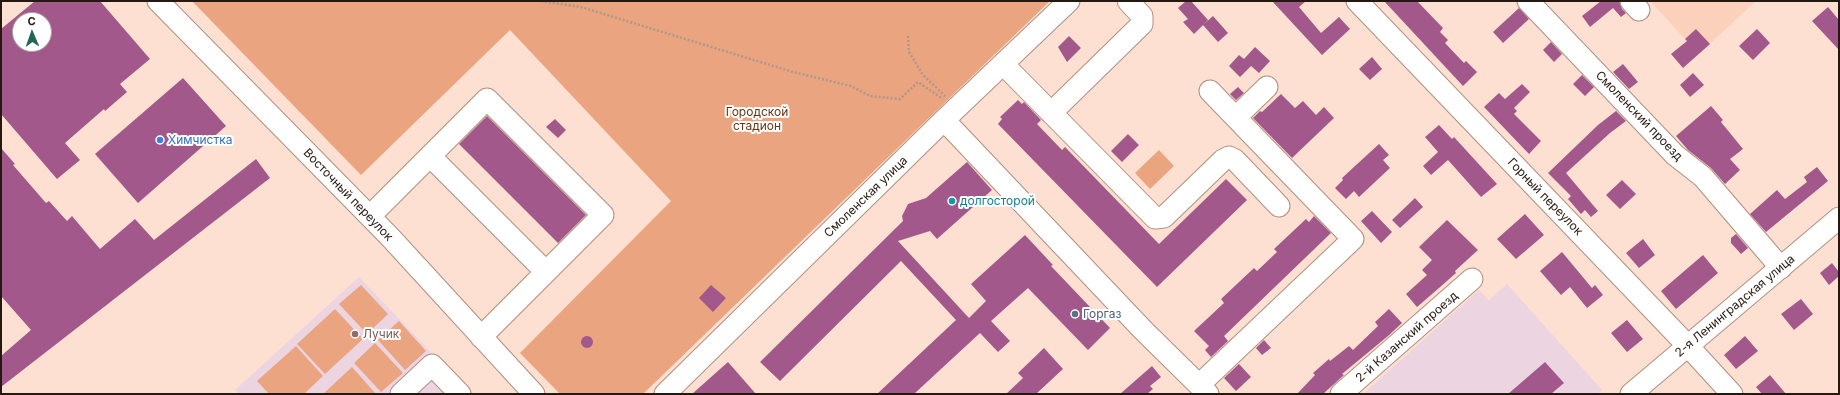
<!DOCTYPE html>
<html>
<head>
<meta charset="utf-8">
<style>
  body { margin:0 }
  #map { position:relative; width:1840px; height:395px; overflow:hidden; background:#fde0d1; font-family:Inter,sans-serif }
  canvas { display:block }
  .frame { position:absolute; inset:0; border:2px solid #241811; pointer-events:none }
  .north { position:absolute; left:12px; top:12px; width:40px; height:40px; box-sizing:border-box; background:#fff; border:1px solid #a7a3a0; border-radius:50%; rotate:358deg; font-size:11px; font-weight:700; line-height:16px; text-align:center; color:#241811 }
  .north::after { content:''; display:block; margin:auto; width:14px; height:18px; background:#226657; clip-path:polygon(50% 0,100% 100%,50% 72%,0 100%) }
</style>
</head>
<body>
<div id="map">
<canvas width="1840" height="395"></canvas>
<div class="frame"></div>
<div class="north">С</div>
</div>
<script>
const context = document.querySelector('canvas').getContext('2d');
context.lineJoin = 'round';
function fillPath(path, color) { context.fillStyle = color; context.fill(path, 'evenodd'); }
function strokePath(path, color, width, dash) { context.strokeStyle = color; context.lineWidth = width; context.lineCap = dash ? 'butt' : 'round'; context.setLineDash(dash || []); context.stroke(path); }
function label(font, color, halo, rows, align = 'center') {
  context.font = font + ' Inter,sans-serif'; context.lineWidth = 4; context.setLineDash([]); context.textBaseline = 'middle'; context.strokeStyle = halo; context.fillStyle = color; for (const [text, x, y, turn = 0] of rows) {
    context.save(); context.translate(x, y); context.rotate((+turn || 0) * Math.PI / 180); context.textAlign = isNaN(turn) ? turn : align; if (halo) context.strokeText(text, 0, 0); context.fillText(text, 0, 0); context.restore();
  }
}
fillPath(new Path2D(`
  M1650,1h106l-57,53z`), '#fcd1bb');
fillPath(new Path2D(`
  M359,277l112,117h-232l-4,-4z
  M1507,284l95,106 -5,4h-234l116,-104 10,10z`), '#ecd5e1');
fillPath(new Path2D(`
  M192,1h858l-407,393h-83l-40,-41 151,-152 -161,-171 -149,145z
  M1159,150l15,16 -24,23 -15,-16z
  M361,285l27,29 -21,20 -28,-30z
  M335,309l28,30 -38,35 -28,-30z
  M399,321l27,30 -21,19 -27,-30z
  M375,343l28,30 -22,19 -27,-29z
  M296,346l27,30 -19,18h-35l-12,-13z
  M352,367l24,27h-53z`), '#eaa47f');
fillPath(new Path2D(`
  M35,1h65l50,58 -30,25 7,8 -22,19 -1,-2 -39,34 15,17 -23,19 -56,-65v-85zM20,20h24v24h-24z
  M1186,1h5l17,19 -14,14 -11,-12 5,-3 -10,-11z
  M1272,1h34l-7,6 22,26 18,-16 11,12 -28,26z
  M1384,1h33l26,27 -3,4 8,8 -3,3 19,20 2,-2 11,11 -14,14z
  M1601,1h18l3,8 4,4 -5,4 -8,-9 -23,19 -8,-11z
  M1828,7l11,13v30l-27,-29z
  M1519,8l10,11 -26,24 -10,-11z
  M1213,16l15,17 -10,9 -15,-17z
  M1696,29l14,15 -27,24 -12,-14 16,-13 -2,-2z
  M1757,29l13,14 -17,17 -14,-14z
  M1069,36l12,12 -14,14 -9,-15z
  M1551,42l11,12 -8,8 -11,-12z
  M1255,47l15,14 -11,12 -8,-7 -11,11 -11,-11 10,-11 5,4z
  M1372,57l10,12 -12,11 -11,-11z
  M1623,64l15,18 -9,7 -16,-17z
  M1693,73l11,12 -14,12 -10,-12z
  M1582,75l12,12 -9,9 -12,-12z
  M183,78l43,48 -88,77 -43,-49z
  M1522,84l8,8 -16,16 3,3 -3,3 27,27 -12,13 -45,-47 15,-14 6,6z
  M1238,87l6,6 -8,7 -6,-6z
  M1281,94l14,14 8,-7 13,14 8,-8 10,11 -42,40 -39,-40 7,-7 2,1z
  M1018,100l4,4 2,-2 17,18 -4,4 25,26 3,-3 94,97 67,-65 21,21 -90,87 -159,-163 4,-5 -2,-2z
  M1711,106l12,14 -2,2 22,27 -13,10 10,11 -15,14 -14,-16 -23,-18 -12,-14z
  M1616,111l10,10 -16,12 -44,40 32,38 -7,6 -6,-7 -4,4 -13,-15 3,-3 -23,-23 50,-48z
  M487,116l99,99 -28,28 -99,-99z
  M555,119l11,11 -8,8 -12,-11z
  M1439,125l13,14 2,-2 43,47 -16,13 -33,-37 -17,15 -8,-9 15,-14 -13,-15z
  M1128,134l11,11 -17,17 -11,-11z
  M1379,144l10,11 -6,5 7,8 -31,29 -5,-6 -8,8 -11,-11 8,-8 -1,-2z
  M1,148l14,16 -2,1 33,38 3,-2 18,20 5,-5 28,33 35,-30 19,21 102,-81 14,19 -269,209v-31l30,-26 -30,-34z
  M967,162l25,28 -55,49 -7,-8 -32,10 71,77 17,-17 -15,-17 54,-49 28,30 -2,1 59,62 -22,22 -60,-62 -37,33 19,20 -12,11 -18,-19 -66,61h-37l79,-74 -55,-59 -121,120 -20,-19 143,-141 -1,-5 6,-12 18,-6z
  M1817,167l11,14 -62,51 -16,-18 27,-24 8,9 22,-17 -3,-5z
  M1622,180l14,14 -16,15 -14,-14z
  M1415,198l8,9 -23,21 -8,-8z
  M1372,211l20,21 -11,11 -20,-22z
  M1525,214l19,21 -28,24 -19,-20z
  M1314,216l17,17 -107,103 4,5 -17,16 -6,-7 4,-4 -15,-15 30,-28 -3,-4 33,-31 3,3 20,-19 -3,-3 32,-30 3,3z
  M1447,220l31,30 -23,21 1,2 -17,15 -22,19 -11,-13 21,-19 -5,-5 10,-10 -13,-13z
  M1736,234l12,14 -7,6 -10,-11v-5z
  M1643,239l12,16 -16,13 -13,-15z
  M1562,252l30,36 3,-3 8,10 -16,13 -17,-21 -9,8 -21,-24z
  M1703,255l15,18 -42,36 -15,-18z
  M1832,263l7,9v4l-10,9 -9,-12z
  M711,285l15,13 -13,14 -14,-14z
  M1801,299l12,15 -19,16 -13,-16z
  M1389,309l13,14 -14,13 -46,38 2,1 -21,19h-26l18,-19 -2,-2 16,-14 1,2 19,-15 4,4 25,-24 -3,-4z
  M1627,320l16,19 -16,13 -16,-19z
  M581 342a6 6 0 1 1 12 0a6 6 0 1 1-12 0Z
  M1745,336l13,15 -22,18 -12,-14z
  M1264,340l7,8 -9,7 -6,-7z
  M1044,348l19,21 -27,25h-30l17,-16 -5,-5z
  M728,362l28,32h-64z
  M1545,362l19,21 -13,11h-43z
  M1239,364l12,13 -15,14 -12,-13z
  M1152,366l9,11 -11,9 3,3 -6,5h-27z
  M1770,375l16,19h-24l-6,-7z`), '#a3588c');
const minor = new Path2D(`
  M158,1l232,236 144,157
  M1357,1l331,345 44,48
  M1528,1l147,154 28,22 78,91
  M1631,1l8,9
  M1003,64l152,154 9,-1 59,-57 6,-3 6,3 44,46
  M1051,113l91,-89v-8l-14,-15
  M1236,117l31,-30
  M944,120l199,210 65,64
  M430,156l116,116
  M370,216l117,-117 116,116 -122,122
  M1199,385l154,-146 -143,-148
  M401,394l31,-29 28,29
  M665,394l279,-274 125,-119
  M1341,394l131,-115
  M1631,394l208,-176`);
strokePath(minor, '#b08f7e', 23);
strokePath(new Path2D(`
  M541,1l40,6 212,65 58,14 19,10 30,3 18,-17 25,17
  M908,36l1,16 14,23 22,21`), '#ae978b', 2.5, [2, 2]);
strokePath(minor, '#fff', 21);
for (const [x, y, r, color] of [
  [160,140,4,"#3f7fe0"],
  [952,201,4,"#0f9aa8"],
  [1075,314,4,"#5c6f8a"],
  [355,334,4,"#8d6e63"]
]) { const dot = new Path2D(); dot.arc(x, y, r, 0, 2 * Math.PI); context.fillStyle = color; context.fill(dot); strokePath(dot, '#fff', 1.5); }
label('12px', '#6a3412', '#fff', [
  ["Городской",757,112],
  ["стадион",757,126]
]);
label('12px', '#241811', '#fff', [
  ["Смоленский проезд",1639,116,46],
  ["Восточный переулок",348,195,46],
  ["Смоленская улица",866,197,-44],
  ["Горный переулок",1545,197,46],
  ["2-я Ленинградская улица",1735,306,-40],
  ["2-й Казанский проезд",1407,337,-41]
]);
label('12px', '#366cbe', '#fff', [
  ["Химчистка",168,140]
], 'left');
label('12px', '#0d838f', '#fff', [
  ["долгосторой",960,201]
], 'left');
label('12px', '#4e5e75', '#fff', [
  ["Горгаз",1083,314]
], 'left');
label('12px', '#785e54', '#fff', [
  ["Лучик",363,334]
], 'left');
</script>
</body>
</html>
